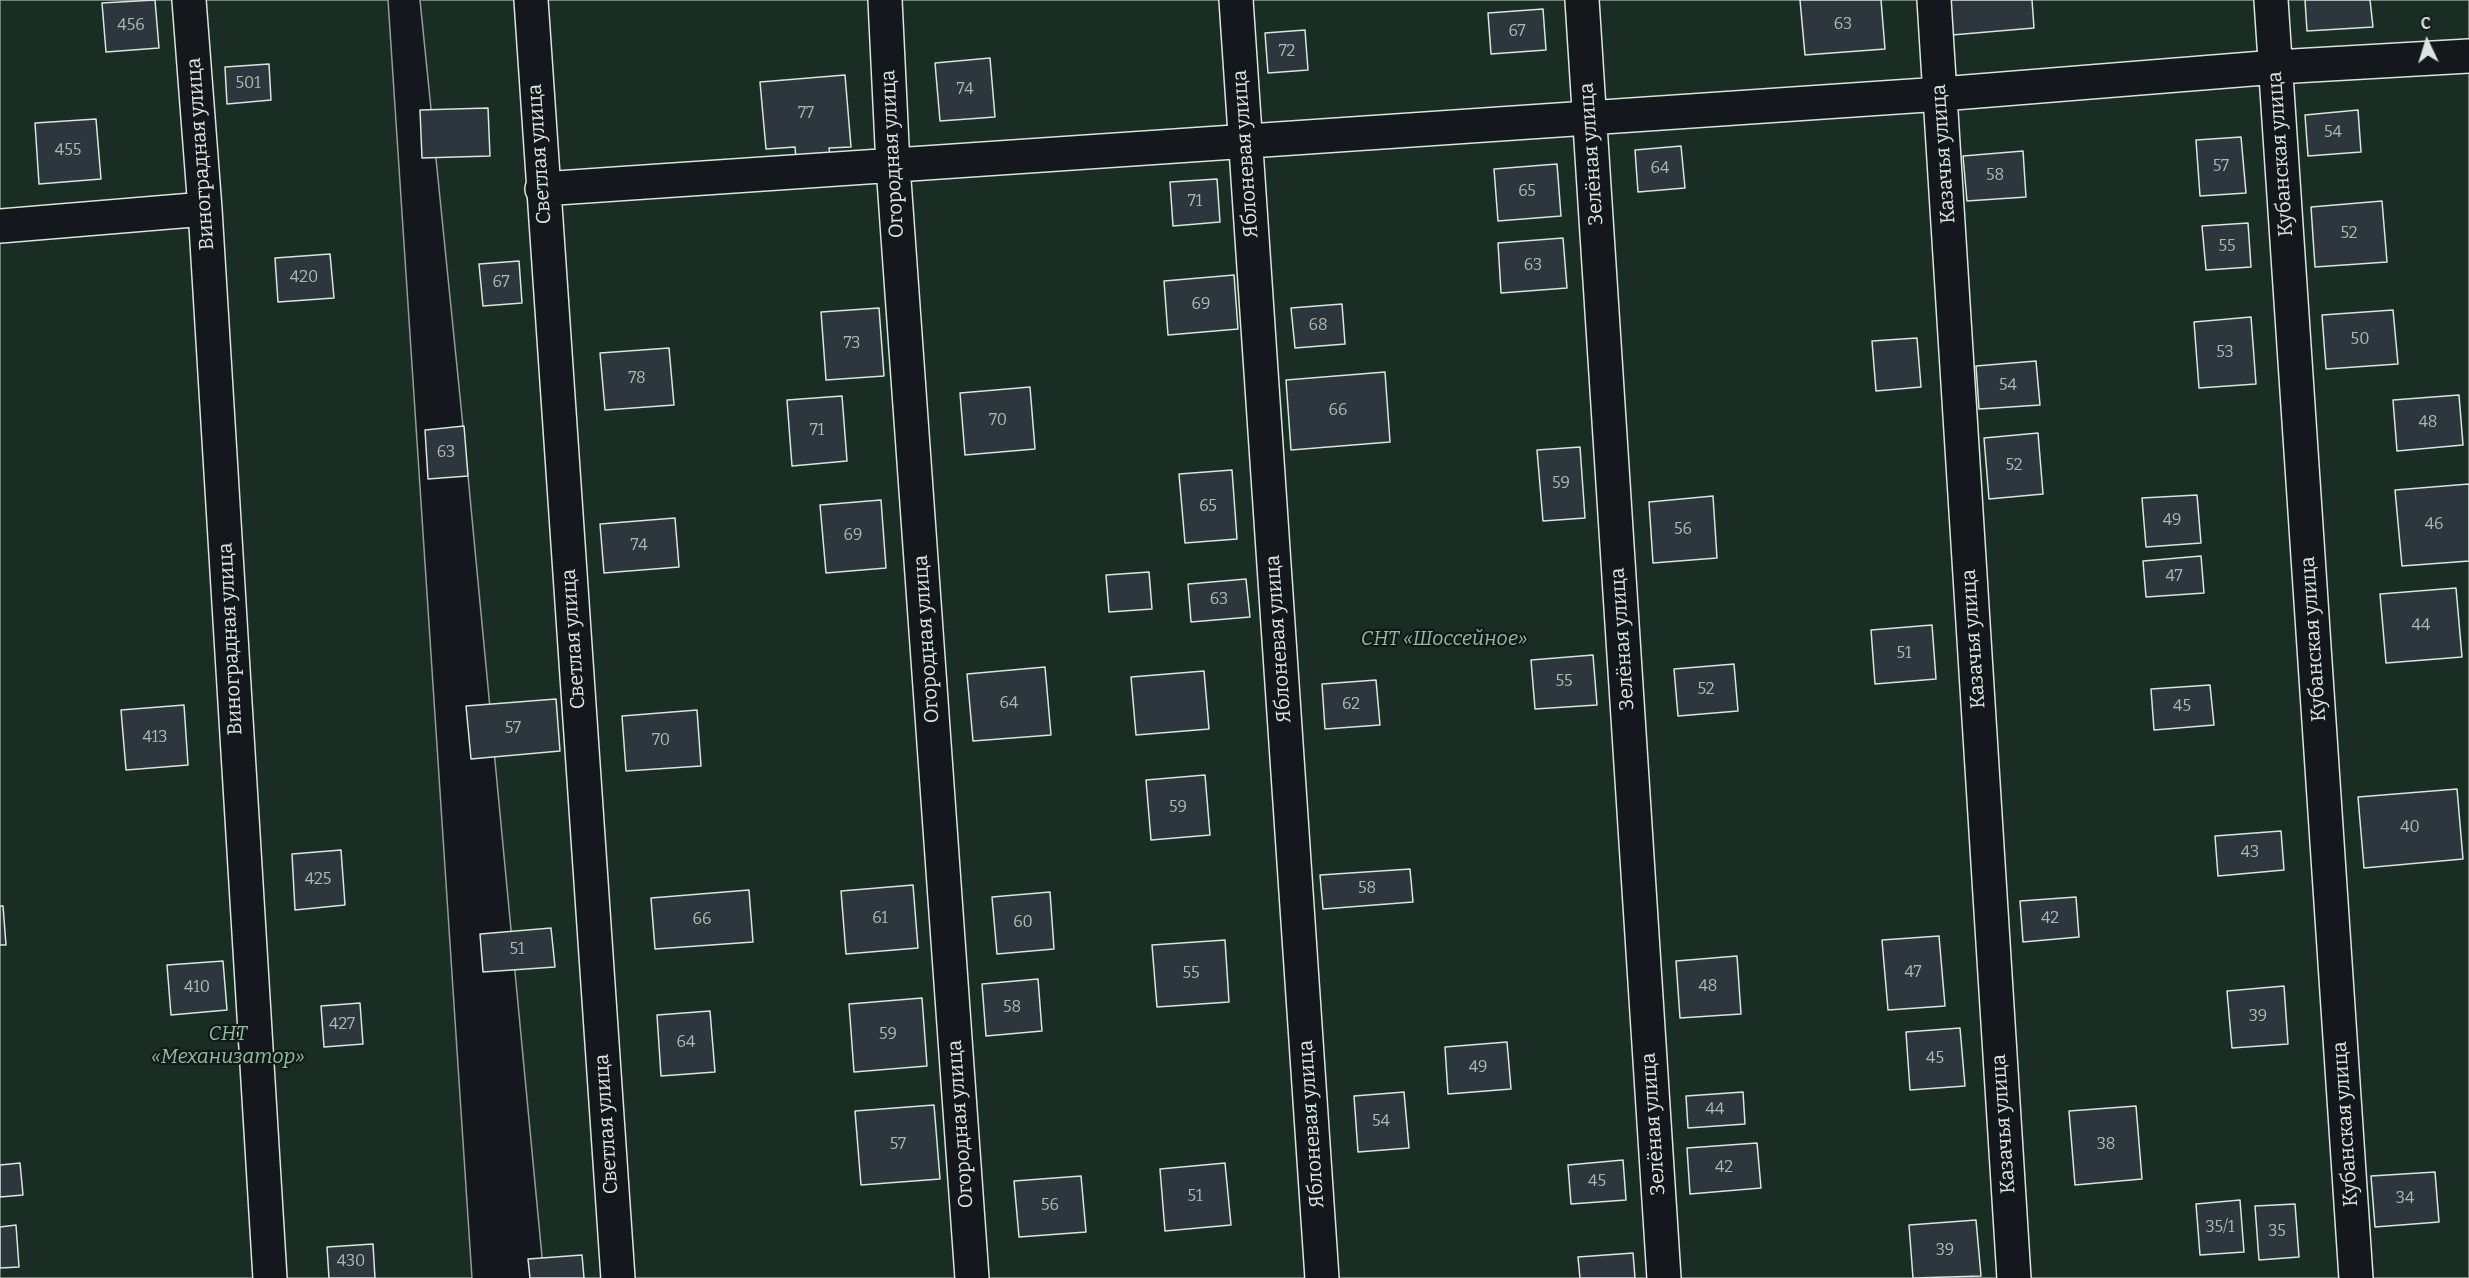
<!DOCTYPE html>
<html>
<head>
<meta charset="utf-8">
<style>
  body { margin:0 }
  #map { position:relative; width:2469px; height:1278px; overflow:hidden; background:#14181c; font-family:Bitter,serif }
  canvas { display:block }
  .north { position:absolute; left:2397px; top:12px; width:60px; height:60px; -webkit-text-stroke:4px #14181c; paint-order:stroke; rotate:356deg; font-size:16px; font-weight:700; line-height:24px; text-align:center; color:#d8e6dc }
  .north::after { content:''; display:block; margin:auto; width:21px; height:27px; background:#d8e6dc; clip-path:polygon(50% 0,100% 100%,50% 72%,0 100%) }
</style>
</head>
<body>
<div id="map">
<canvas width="2469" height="1278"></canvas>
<div class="north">С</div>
</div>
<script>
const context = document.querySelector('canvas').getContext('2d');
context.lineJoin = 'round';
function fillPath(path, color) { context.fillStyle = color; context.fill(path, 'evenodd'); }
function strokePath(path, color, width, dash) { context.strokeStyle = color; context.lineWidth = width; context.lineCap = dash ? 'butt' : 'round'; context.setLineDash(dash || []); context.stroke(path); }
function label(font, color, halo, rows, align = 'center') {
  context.font = font + ' Bitter,serif'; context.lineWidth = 4.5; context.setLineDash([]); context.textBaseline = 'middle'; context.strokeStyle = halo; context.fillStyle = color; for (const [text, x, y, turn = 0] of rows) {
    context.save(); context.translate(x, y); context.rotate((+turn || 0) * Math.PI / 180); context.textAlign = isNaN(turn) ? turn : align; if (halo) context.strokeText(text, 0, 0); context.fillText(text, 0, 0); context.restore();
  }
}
const green = new Path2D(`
  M0,0h388l84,1278h-472z
  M420,0h2049v1278h-1925l-76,-802z`);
fillPath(green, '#1a2d24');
strokePath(green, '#939e99', 1.5);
const building = new Path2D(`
  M155,0l4,48 -53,4 -4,-49z
  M1800,0h81l4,49 -80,6z
  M1949,0h83l2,28 -82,7z
  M2305,0h65l3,27 -66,4z
  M1543,9l3,41 -55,4 -3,-41z
  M1305,30l3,40 -40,3 -3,-40z
  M990,58l5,59 -55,4 -5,-58z
  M269,64l2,36 -44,4 -2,-37z
  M845,75l6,72 -22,1 1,8 -34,3 -1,-12 -29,2 -6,-67z
  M488,108l2,48 -68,2 -2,-48z
  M2358,110l3,42 -53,4 -3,-41z
  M96,119l5,60 -62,5 -4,-61z
  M2241,137l5,56 -46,3 -4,-56z
  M1681,146l4,42 -47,4 -3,-42z
  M2023,151l3,46 -59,4 -4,-45z
  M1557,164l4,52 -63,5 -4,-52z
  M1217,179l3,43 -47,4 -3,-44z
  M2382,201l5,61 -72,5 -4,-60z
  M2248,223l3,44 -45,3 -4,-44z
  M1563,238l4,50 -66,5 -3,-50z
  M330,254l4,44 -56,4 -3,-44z
  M519,261l3,42 -39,3 -4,-42z
  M1234,275l4,54 -70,6 -4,-54z
  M1342,304l3,40 -50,4 -4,-40z
  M879,308l5,68 -58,4 -5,-68z
  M2393,310l5,54 -72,5 -4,-54z
  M2251,317l5,67 -57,4 -5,-66z
  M1917,338l4,49 -45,4 -4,-50z
  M669,348l5,57 -69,5 -5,-57z
  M2036,361l4,44 -61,4 -3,-43z
  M1385,372l5,70 -99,8 -5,-70z
  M1030,387l5,62 -70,6 -5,-62z
  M2459,395l4,50 -66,6 -4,-51z
  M842,396l5,65 -55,5 -5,-66z
  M464,426l4,50 -40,3 -3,-49z
  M2038,433l5,61 -54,5 -5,-61z
  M1580,447l5,71 -42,3 -6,-71z
  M1232,470l5,69 -52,4 -6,-69z
  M2469,484v77l-67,5 -7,-76z
  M2197,495l4,48 -55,4 -4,-49z
  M1713,496l4,62 -64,5 -4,-61z
  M881,500l5,68 -60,5 -6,-68z
  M675,518l4,49 -75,6 -4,-49z
  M2201,556l3,37 -58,4 -3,-36z
  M1149,572l3,37 -43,3 -3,-37z
  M1246,579l4,38 -59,5 -3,-38z
  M2456,588l6,69 -76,6 -6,-69z
  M1932,625l4,54 -61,5 -4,-54z
  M1593,655l4,50 -62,4 -4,-49z
  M1734,664l4,47 -60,5 -4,-47z
  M1045,667l6,68 -78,6 -6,-67z
  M1204,671l5,58 -73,6 -5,-58z
  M1376,680l4,45 -55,4 -3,-45z
  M2210,685l4,40 -60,5 -3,-41z
  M556,699l4,52 -89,8 -5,-53z
  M184,705l4,60 -62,5 -5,-60z
  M697,710l4,56 -75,5 -4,-55z
  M1205,775l5,60 -59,5 -5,-60z
  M2457,789l6,70 -99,9 -6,-71z
  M2281,831l3,39 -66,6 -3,-40z
  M341,850l4,55 -50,5 -3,-56z
  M1410,869l3,33 -90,7 -3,-34z
  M913,885l5,63 -72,6 -5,-63z
  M749,890l4,52 -98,7 -4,-51z
  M1050,892l4,57 -57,5 -5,-57z
  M2076,897l3,40 -56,5 -3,-41z
  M0,906h3l3,39h-6z
  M551,928l4,39 -72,5 -3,-38z
  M1939,936l6,70 -57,4 -6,-70z
  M1225,940l4,62 -72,5 -5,-62z
  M1737,956l4,58 -61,4 -4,-57z
  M223,961l4,49 -56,5 -4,-50z
  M1038,979l4,52 -56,5 -4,-52z
  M2284,986l4,58 -56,4 -5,-57z
  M922,998l5,68 -73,6 -5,-68z
  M360,1003l3,41 -39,3 -3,-41z
  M710,1011l5,61 -54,4 -4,-61z
  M1960,1028l5,58 -55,4 -4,-58z
  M1507,1042l4,47 -63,5 -3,-47z
  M1404,1092l5,56 -51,4 -4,-56z
  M1743,1092l2,32 -57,4 -2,-32z
  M934,1105l6,74 -79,6 -6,-74z
  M2136,1106l6,73 -67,6 -6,-74z
  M1757,1143l4,45 -71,6 -3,-46z
  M1623,1160l3,40 -55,4 -3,-39z
  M20,1163l3,32 -23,2v-32z
  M1225,1163l6,62 -66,6 -5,-62z
  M2435,1172l4,50 -64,5 -4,-51z
  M1081,1176l5,56 -67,5 -5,-56z
  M2240,1200l4,52 -44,3 -4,-51z
  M2295,1204l4,53 -40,3 -4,-54z
  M1976,1220l5,56 -68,2 -4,-53z
  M16,1225l3,42 -19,1v-41z
  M373,1244l2,34h-46l-2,-31z
  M1633,1253l2,25h-55l-2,-21z
  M582,1255l2,23h-54l-2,-19z`);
fillPath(building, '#2c363c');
strokePath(building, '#d8e6dc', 1.5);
const minor = new Path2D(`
  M189,0l16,209 65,1069
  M531,0l87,1278
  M885,0l8,166 79,1112
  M1236,0l86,1278
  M1582,0l82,1278
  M1934,0l80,1278
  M2271,0l85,1278
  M542,189l1399,-95 335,-27 193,-11
  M0,226l205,-17`);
strokePath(minor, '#d8e6dc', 36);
strokePath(minor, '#14181c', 33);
label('16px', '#adbab4', null, [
  ["63",1843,25],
  ["456",131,26],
  ["67",1517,32],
  ["72",1287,52],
  ["501",248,84],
  ["74",965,90],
  ["77",806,114],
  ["54",2333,133],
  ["455",68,151],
  ["57",2221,167],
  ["64",1660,169],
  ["58",1995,176],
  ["65",1527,192],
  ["71",1195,202],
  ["52",2349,234],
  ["55",2227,247],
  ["63",1533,266],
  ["420",304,278],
  ["67",501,283],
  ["69",1201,305],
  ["68",1318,326],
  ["50",2360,340],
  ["73",852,344],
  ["53",2225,353],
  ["78",637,379],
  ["54",2008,386],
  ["66",1338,411],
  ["70",998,421],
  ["48",2428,423],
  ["71",817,431],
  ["63",446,453],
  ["52",2014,466],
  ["59",1561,484],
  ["65",1208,507],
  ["49",2172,521],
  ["46",2434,525],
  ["56",1683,530],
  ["69",853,536],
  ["74",639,546],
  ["47",2174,577],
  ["63",1219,600],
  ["44",2421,626],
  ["51",1904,654],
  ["55",1564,682],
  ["52",1706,690],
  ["64",1009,704],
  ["62",1351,705],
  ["45",2182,707],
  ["57",513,729],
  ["413",155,738],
  ["70",661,741],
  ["59",1178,808],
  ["40",2410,828],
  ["43",2250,853],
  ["425",318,880],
  ["58",1367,889],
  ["61",880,919],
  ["42",2050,919],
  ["66",702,920],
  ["60",1023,923],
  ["51",517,950],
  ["47",1913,973],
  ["55",1191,974],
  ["48",1708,987],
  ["410",197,988],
  ["58",1012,1008],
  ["39",2258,1017],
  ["427",342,1025],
  ["59",888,1035],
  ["64",686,1043],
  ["45",1935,1059],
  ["49",1478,1068],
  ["44",1715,1110],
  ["54",1381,1122],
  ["57",898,1145],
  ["38",2106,1145],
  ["42",1724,1168],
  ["45",1597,1182],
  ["51",1195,1197],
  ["34",2405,1199],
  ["56",1050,1206],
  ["35/1",2220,1228],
  ["35",2277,1232],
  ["39",1945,1251],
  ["430",351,1262]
]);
label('20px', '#d8e6dc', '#14181c', [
  ["Виноградная улица",201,154,-94],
  ["Светлая улица",540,154,-94],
  ["Огородная улица",893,154,-93],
  ["Яблоневая улица",1246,154,-94],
  ["Зелёная улица",1592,154,-94],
  ["Казачья улица",1944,154,-94],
  ["Кубанская улица",2281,154,-94],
  ["Виноградная улица",231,639,-93],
  ["Светлая улица",574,639,-94],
  ["Огородная улица",927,639,-94],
  ["Яблоневая улица",1279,639,-94],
  ["Зелёная улица",1623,639,-94],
  ["Казачья улица",1974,639,-94],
  ["Кубанская улица",2314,639,-94],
  ["Светлая улица",607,1124,-94],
  ["Огородная улица",961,1124,-94],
  ["Яблоневая улица",1312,1124,-94],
  ["Зелёная улица",1654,1124,-94],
  ["Казачья улица",2004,1124,-94],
  ["Кубанская улица",2346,1124,-94]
]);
label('italic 20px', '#8ac095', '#14181c', [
  ["СНТ «Шоссейное»",1444,639],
  ["СНТ",228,1034],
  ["«Механизатор»",228,1057]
]);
</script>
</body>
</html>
